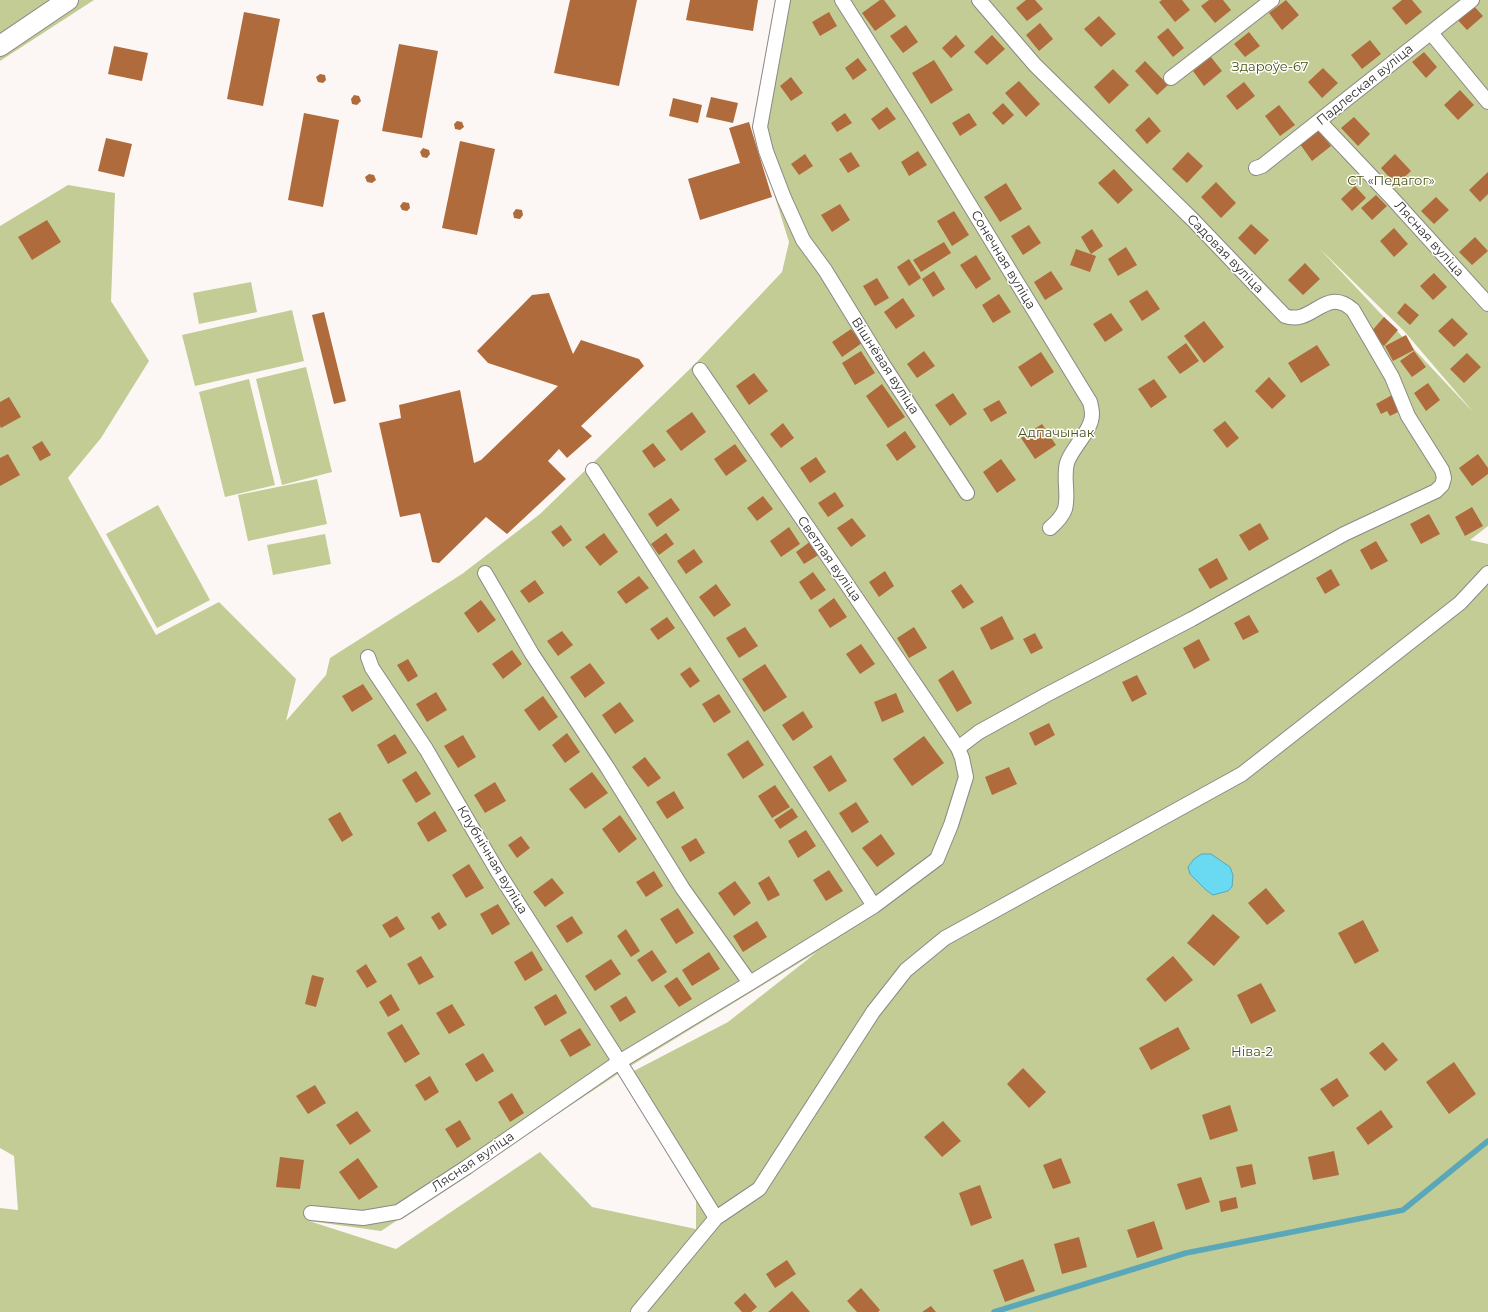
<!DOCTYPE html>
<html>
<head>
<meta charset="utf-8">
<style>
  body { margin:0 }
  canvas { display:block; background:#fcf7f4 }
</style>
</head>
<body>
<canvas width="1488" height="1312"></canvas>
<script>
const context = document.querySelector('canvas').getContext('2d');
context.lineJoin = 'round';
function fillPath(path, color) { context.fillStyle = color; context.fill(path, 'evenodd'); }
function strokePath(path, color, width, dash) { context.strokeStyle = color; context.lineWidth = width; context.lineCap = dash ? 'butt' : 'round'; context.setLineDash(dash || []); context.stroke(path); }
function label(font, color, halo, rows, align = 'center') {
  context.font = font + ' Montserrat,sans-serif'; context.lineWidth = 3; context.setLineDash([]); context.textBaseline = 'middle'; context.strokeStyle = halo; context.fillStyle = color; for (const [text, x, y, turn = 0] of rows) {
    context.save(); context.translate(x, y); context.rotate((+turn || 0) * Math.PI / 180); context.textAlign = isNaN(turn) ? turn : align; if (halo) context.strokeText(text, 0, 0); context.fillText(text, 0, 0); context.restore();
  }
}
fillPath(new Path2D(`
  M0,0h94l-94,61z
  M778,0h710v526l-18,14 18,4v768h-1488v-104l18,2 -4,-54 -14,-8v-922l68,-41 47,8 -4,108 38,60 -48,77 -33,40 88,157 63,-33 77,77 -10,42 40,-46 4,-17 132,-84 78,-60 154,-149 88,-93 7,-30 -27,-87zM1319,248l85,83 70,82zM817,952l-89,70 -100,52 68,105v50l-104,-22 -52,-55 -144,97 -87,-28 72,10 243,-161z
  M251,282l6,30 -58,12 -6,-31z
  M292,310l12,51 -109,25 -13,-51z
  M306,367l26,105 -50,13 -26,-106z
  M249,379l26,106 -50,12 -26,-105z
  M317,479l10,45 -79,17 -10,-46z
  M158,505l52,95 -53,28 -51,-94z
  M325,534l6,30 -58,11 -6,-30z`), '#c3cc95');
const water = new Path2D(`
  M1202,854h9l19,13 3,8 -1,12 -4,4 -15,4 -7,-5 -16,-16 -2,-7 6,-8z`);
fillPath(water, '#69daf2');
strokePath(water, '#59a7b8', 1);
strokePath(new Path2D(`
  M994,1312l192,-59 217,-43 85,-69`), '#59a7b8', 5.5);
fillPath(new Path2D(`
  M570,0h67l-18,86 -65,-13z
  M690,0h68l-5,31 -67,-11z
  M880,0h4l12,16 -21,15 -13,-18z
  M1026,0h9l8,9 -16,12 -11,-13z
  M1162,0h20l8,10 -15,12 -16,-20z
  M1209,0h14l8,10 -16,13 -14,-17z
  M1286,0l13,15 -17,15 -13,-17z
  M1402,0h10l10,12 -16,13 -14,-17z
  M1471,3l12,13 -16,14 -12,-13z
  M244,12l36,7 -17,87 -36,-7z
  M829,12l8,14 -17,10 -8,-14z
  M1099,16l17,18 -15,13 -17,-18z
  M1040,23l13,16 -14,12 -13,-16z
  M906,25l12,17 -15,11 -13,-17z
  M1168,28l16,20 -11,9 -16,-20z
  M1249,32l11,14 -15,11 -11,-13z
  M956,35l9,11 -14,12 -9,-10z
  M992,35l13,14 -18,16 -13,-13z
  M1370,40l11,14 -19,15 -11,-14z
  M399,44l39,7 -16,87 -40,-7z
  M114,46l34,7 -6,28 -34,-7z
  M1424,52l13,15 -11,11 -14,-16z
  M1211,57l11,14 -18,15 -11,-15z
  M858,58l9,12 -14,10 -8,-12z
  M934,60l19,30 -22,14 -19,-31z
  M1145,61l23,24 -11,10 -22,-24z
  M1323,68l15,15 -16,15 -14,-16z
  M1113,69l16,16 -20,19 -15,-17z
  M320,74l5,1 1,5 -3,3 -5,-1 -2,-5z
  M791,77l12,16 -12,8 -11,-15z
  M1019,81l21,23 -14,13 -21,-24z
  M1244,82l11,14 -18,14 -11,-14z
  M1460,90l14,15 -16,15 -14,-15z
  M354,95l5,1 2,5 -4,4 -5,-1 -1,-5z
  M711,97l27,6 -5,20 -27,-6z
  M673,98l29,7 -4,18 -29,-7z
  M1003,103l11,12 -11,10 -11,-12z
  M1279,105l16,20 -15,11 -15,-20z
  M887,107l9,12 -17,11 -8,-11z
  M304,113l35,7 -16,87 -35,-7z
  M845,113l7,10 -15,9 -6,-9z
  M969,113l8,12 -17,11 -8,-13z
  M1149,117l12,14 -14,13 -12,-14z
  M1354,117l16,17 -12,12 -17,-18z
  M457,121l5,1 2,5 -4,3 -5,-1 -1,-5z
  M749,122l23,75 -72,23 -12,-41 52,-16 -11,-35z
  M1318,130l13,16 -19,15 -12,-17z
  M106,138l26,6 -8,33 -26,-6z
  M460,141l35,8 -18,86 -35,-7z
  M423,148l6,2 1,4 -3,4 -5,-1 -2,-5z
  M918,151l9,14 -18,11 -8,-14z
  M851,152l9,14 -12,7 -9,-14z
  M1188,152l15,14 -16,17 -15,-14z
  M805,154l8,12 -14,9 -8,-11z
  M1395,154l16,17 -15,14 -15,-17z
  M1114,169l19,21 -15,14 -20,-21z
  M1488,172v22l-8,8 -11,-12z
  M369,174l5,1 2,5 -4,3 -5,-1 -2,-5z
  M1216,182l20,21 -15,15 -20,-21z
  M1006,183l16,26 -22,13 -16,-25z
  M1355,186l11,12 -14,13 -11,-12z
  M1376,195l11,11 -15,14 -11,-12z
  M1436,197l13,13 -15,14 -13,-13z
  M403,202l6,1 1,5 -3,3 -5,-1 -2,-4z
  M840,204l10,16 -18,12 -11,-17z
  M516,209l6,1 1,5 -3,4 -6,-1 -1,-5z
  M954,211l15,24 -17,11 -15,-25z
  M47,220l14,22 -29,18 -14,-23z
  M1251,224l18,16 -14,15 -17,-17z
  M1029,225l12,18 -18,12 -12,-19z
  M1394,228l14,16 -14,13 -14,-16z
  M1092,229l11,17 -12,8 -10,-17z
  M1475,237l13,14 -16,14 -13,-13z
  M944,242l7,11 -30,19 -8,-12z
  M1126,247l11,18 -19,11 -10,-17z
  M1076,249l20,7 -6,16 -20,-7z
  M976,255l15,24 -15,10 -16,-24z
  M909,259l12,19 -12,8 -12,-19z
  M1305,263l15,16 -17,16 -15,-15z
  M934,271l11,18 -12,8 -11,-18z
  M1051,271l12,18 -18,11 -11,-18z
  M1434,273l13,14 -14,13 -13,-14z
  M877,278l12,20 -14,8 -12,-20z
  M1147,290l13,19 -18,12 -13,-20z
  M549,293l24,61 8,-14 58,19 5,7 -63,60 11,10 -25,22 -8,-9 -11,12 18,18 -59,55 -21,-17 -47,46 -7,-1 -12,-49 -20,4 -21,-94 22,-5 -2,-13 61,-15 14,73 7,-3 77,-74 -70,-23 -11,-12 55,-56z
  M999,294l12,18 -18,11 -11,-18z
  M903,298l12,18 -19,13 -12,-17z
  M1405,303l14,12 -9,10 -13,-12z
  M324,312l22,89 -12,3 -22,-89z
  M1111,313l12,17 -18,12 -12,-18z
  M1384,317l14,13 -14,16 -14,-13z
  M1452,318l16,16 -14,13 -16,-16z
  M1204,321l20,26 -20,16 -20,-27z
  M851,329l11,14 -20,14 -10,-15z
  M1406,335l8,15 -21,11 -8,-15z
  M1186,343l13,18 -19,13 -13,-17z
  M1317,345l13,20 -29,18 -13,-20z
  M861,351l14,22 -20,12 -13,-22z
  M924,351l11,15 -18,12 -10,-14z
  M1414,351l12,16 -14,10 -12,-16z
  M1041,352l13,20 -23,15 -13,-20z
  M1467,353l14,14 -17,16 -14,-14z
  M754,373l14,18 -19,14 -13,-19z
  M1269,377l17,19 -14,13 -17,-18z
  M1154,379l13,18 -16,11 -13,-19z
  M1428,383l12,17 -14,11 -12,-18z
  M882,384l23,33 -17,11 -22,-32z
  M953,393l14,21 -17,12 -15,-21z
  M1392,395l8,16 -10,5 -3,-5 -6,3 -5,-10z
  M9,397l12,20 -20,11 -1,-2v-24z
  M999,400l8,13 -16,9 -8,-13z
  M692,412l14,20 -25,19 -15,-20z
  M1225,421l14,17 -12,10 -14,-18z
  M783,423l11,15 -13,10 -11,-14z
  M1042,424l14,21 -21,14 -14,-21z
  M905,431l11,16 -19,14 -11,-16z
  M42,441l9,14 -11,6 -8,-14z
  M653,443l13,17 -12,8 -12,-17z
  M735,444l12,17 -21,15 -12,-17z
  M8,454l12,21 -20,11v-28z
  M1478,454l10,14v6l-16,12 -13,-18z
  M816,457l10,15 -16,11 -10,-15z
  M1001,459l15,21 -19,13 -14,-21z
  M835,492l9,14 -16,11 -10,-14z
  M763,496l10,13 -16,12 -10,-13z
  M671,498l9,12 -23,17 -9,-13z
  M1472,507l11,19 -18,10 -10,-19z
  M1429,514l11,20 -19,10 -11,-20z
  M852,518l14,18 -15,11 -14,-19z
  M1260,523l9,16 -20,12 -10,-16z
  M561,525l11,15 -9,7 -12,-15z
  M789,527l11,17 -19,13 -11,-16z
  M604,533l14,19 -18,14 -15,-19z
  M666,533l8,11 -15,11 -8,-11z
  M811,541l9,13 -16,10 -8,-12z
  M1376,541l12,20 -17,9 -11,-20z
  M694,549l9,13 -17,12 -9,-13z
  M1217,558l11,21 -18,10 -12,-20z
  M1331,569l9,16 -15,9 -9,-16z
  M885,571l9,15 -15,11 -10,-15z
  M813,572l13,18 -15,10 -12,-18z
  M639,576l10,12 -23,16 -9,-12z
  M535,580l9,13 -15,10 -9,-12z
  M716,584l15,21 -17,12 -15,-20z
  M961,584l13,18 -11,7 -12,-18z
  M834,598l13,19 -17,11 -12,-18z
  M481,600l15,20 -18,13 -14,-20z
  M1249,615l10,17 -16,8 -9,-17z
  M1002,616l12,23 -23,11 -11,-22z
  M667,617l8,11 -17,12 -8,-11z
  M745,627l13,19 -19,12 -13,-20z
  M914,627l13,21 -18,10 -12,-20z
  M562,631l11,14 -15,11 -11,-15z
  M1035,633l8,15 -12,6 -8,-15z
  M1199,639l11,21 -16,9 -11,-21z
  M861,644l14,20 -15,10 -14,-20z
  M512,650l10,14 -19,15 -11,-15z
  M408,659l10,17 -10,6 -11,-17z
  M590,663l15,20 -20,15 -15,-21z
  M765,664l22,33 -23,15 -22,-33z
  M690,667l10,14 -10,7 -10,-14z
  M953,670l19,33 -15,9 -19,-32z
  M1137,675l10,19 -15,8 -10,-20z
  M363,684l10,15 -21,13 -10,-16z
  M436,692l11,18 -20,12 -11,-18z
  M896,693l8,19 -22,10 -8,-20z
  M719,694l12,18 -17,11 -12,-19z
  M543,696l15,21 -19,14 -15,-21z
  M620,702l14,19 -19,13 -13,-19z
  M803,711l10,16 -20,14 -11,-16z
  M1049,723l6,12 -20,11 -6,-13z
  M567,733l13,19 -15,11 -13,-18z
  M395,734l12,19 -19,11 -11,-19z
  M463,735l13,22 -18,11 -14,-22z
  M924,736l20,27 -32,23 -19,-27z
  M748,740l16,25 -21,14 -16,-25z
  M831,755l16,26 -18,11 -16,-25z
  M645,757l16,21 -13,9 -16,-20z
  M1009,767l8,17 -25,11 -7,-18z
  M416,771l15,23 -15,9 -14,-23z
  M592,772l16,21 -23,16 -16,-20z
  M495,782l11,19 -21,12 -11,-18z
  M775,785l15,22 -18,11 -14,-22z
  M674,791l10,17 -17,11 -11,-17z
  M856,802l13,20 -17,11 -13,-20z
  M792,808l6,9 -18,12 -6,-9z
  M435,811l12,20 -19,11 -11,-19z
  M340,812l13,23 -11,7 -14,-23z
  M620,815l17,24 -18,14 -17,-24z
  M806,830l10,16 -18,12 -10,-17z
  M881,834l14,20 -18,13 -15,-19z
  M521,836l9,12 -13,10 -9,-13z
  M696,838l9,15 -15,9 -9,-15z
  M469,864l15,24 -18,10 -14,-23z
  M829,870l14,21 -17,10 -13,-21z
  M654,871l9,15 -17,11 -10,-15z
  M769,876l11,19 -12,6 -10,-18z
  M552,878l12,15 -19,14 -12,-15z
  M735,881l16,22 -17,13 -16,-23z
  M1266,888l19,23 -18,14 -19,-22z
  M498,904l12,20 -18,11 -12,-21z
  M678,908l16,25 -18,11 -16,-25z
  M439,912l8,13 -8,5 -8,-13z
  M1213,914l27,23 -26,29 -27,-23z
  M397,916l8,13 -15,9 -8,-13z
  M572,916l11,17 -16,10 -11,-17z
  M1363,920l16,31 -24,13 -17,-31z
  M757,921l10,16 -24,15 -10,-16z
  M626,929l14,22 -9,6 -14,-21z
  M652,950l15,22 -15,10 -15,-22z
  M532,951l11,19 -18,11 -11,-19z
  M709,952l11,17 -28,17 -10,-16z
  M421,956l13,21 -15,8 -12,-21z
  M1173,956l20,24 -28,22 -19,-23z
  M611,959l10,15 -26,17 -10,-15z
  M366,964l11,18 -10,6 -11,-17z
  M312,975l12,3 -8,29 -11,-3z
  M677,977l15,22 -13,8 -15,-21z
  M1261,983l15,28 -25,13 -14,-29z
  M391,994l9,16 -12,7 -9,-15z
  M556,994l11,19 -22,13 -11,-19z
  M626,996l10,16 -16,10 -10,-16z
  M452,1004l13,21 -16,9 -13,-21z
  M402,1024l18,30 -15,9 -18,-30z
  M1178,1027l12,22 -39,21 -12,-22z
  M580,1028l11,17 -21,12 -10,-17z
  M1383,1042l15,18 -13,11 -16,-18z
  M483,1053l11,18 -18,11 -11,-18z
  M1454,1062l22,32 -27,20 -23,-32z
  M1023,1068l23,24 -17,16 -22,-24z
  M430,1076l9,16 -14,9 -10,-16z
  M1337,1078l12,18 -16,11 -13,-18z
  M315,1085l11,18 -18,11 -12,-18z
  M512,1093l12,20 -14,9 -12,-20z
  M1230,1105l8,26 -28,9 -8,-25z
  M1381,1110l12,17 -25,18 -12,-17z
  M357,1111l14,20 -21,14 -14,-20z
  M460,1120l11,19 -14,9 -12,-19z
  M943,1121l18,20 -19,16 -18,-20z
  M1334,1151l5,24 -26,5 -5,-23z
  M280,1157l24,3 -4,29 -24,-2z
  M358,1158l20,29 -19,13 -20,-28z
  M1061,1158l10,25 -18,6 -10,-24z
  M1252,1164l4,20 -15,4 -5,-21z
  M1201,1177l9,25 -24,8 -9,-26z
  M980,1185l12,33 -21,8 -12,-33z
  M1236,1197l2,11 -17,4 -2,-11z
  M1154,1221l9,28 -26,9 -10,-28z
  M1079,1237l8,30 -25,7 -8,-30z
  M1023,1259l12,32 -30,11 -12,-32z
  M787,1260l9,14 -21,14 -9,-14z
  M861,1288l19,22 -2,2h-21l-10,-11z
  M792,1291l18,21h-42z
  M745,1293l12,14 -6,5h-9l-8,-9z
  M931,1306l5,6h-14z`), '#af6b3b');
const street = new Path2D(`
  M783,0l-23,127 6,24 18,47 19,42 22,30 57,93 85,130
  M842,0l74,117 174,285c1,4 2,9 2,12 0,17 -20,33 -25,49 -4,16 2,31 -2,46 -3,8 -9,14 -15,19
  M1431,33l57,69
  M1171,78l101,-78
  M1319,121l72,76 97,107
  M1256,168l6,-2 210,-166
  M593,470l281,436
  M485,573l47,81 75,113 76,122 67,94
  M368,657l4,11 54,81 72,123 116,181 102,165
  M958,748l21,-16 67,-37 146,-76 152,-85 92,-43 6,-6 2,-7 -2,-8 -34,-54 -16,-39 -39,-67c-28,-25 -40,16 -68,6l-92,-96 -158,-155 -56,-65
  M311,1213l52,5 35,-6 69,-45 152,-105 131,-79 124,-77 63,-47 14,-34 15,-48 -4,-19 -4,-10c-85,-127 -172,-252 -258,-378
  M638,1312l78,-94 43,-29 114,-177 33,-42 39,-32 297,-164 218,-171 28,-30`);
const secondary = new Path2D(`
  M0,46l68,-46`);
strokePath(street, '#8c8885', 16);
strokePath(secondary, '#8c8885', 22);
strokePath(street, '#fff', 14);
strokePath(secondary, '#fff', 20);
label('13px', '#4b5215', '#fff', [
  ["Здароўе-67",1270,67],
  ["СТ «Педагог»",1391,181],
  ["Адпачынак",1056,433],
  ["Ніва-2",1252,1052]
]);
label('13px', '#333130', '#fff', [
  ["Падлеская вуліца",1365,85,-39],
  ["Лясная вуліца",1429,239,48],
  ["Садовая вуліца",1225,254,46],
  ["Сонечная вуліца",1003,260,59],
  ["Вішнёвая вуліца",885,366,57],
  ["Светлая вуліца",829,559,55],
  ["Клубнічная вуліца",492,860,59],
  ["Лясная вуліца",473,1162,-34]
]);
</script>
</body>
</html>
